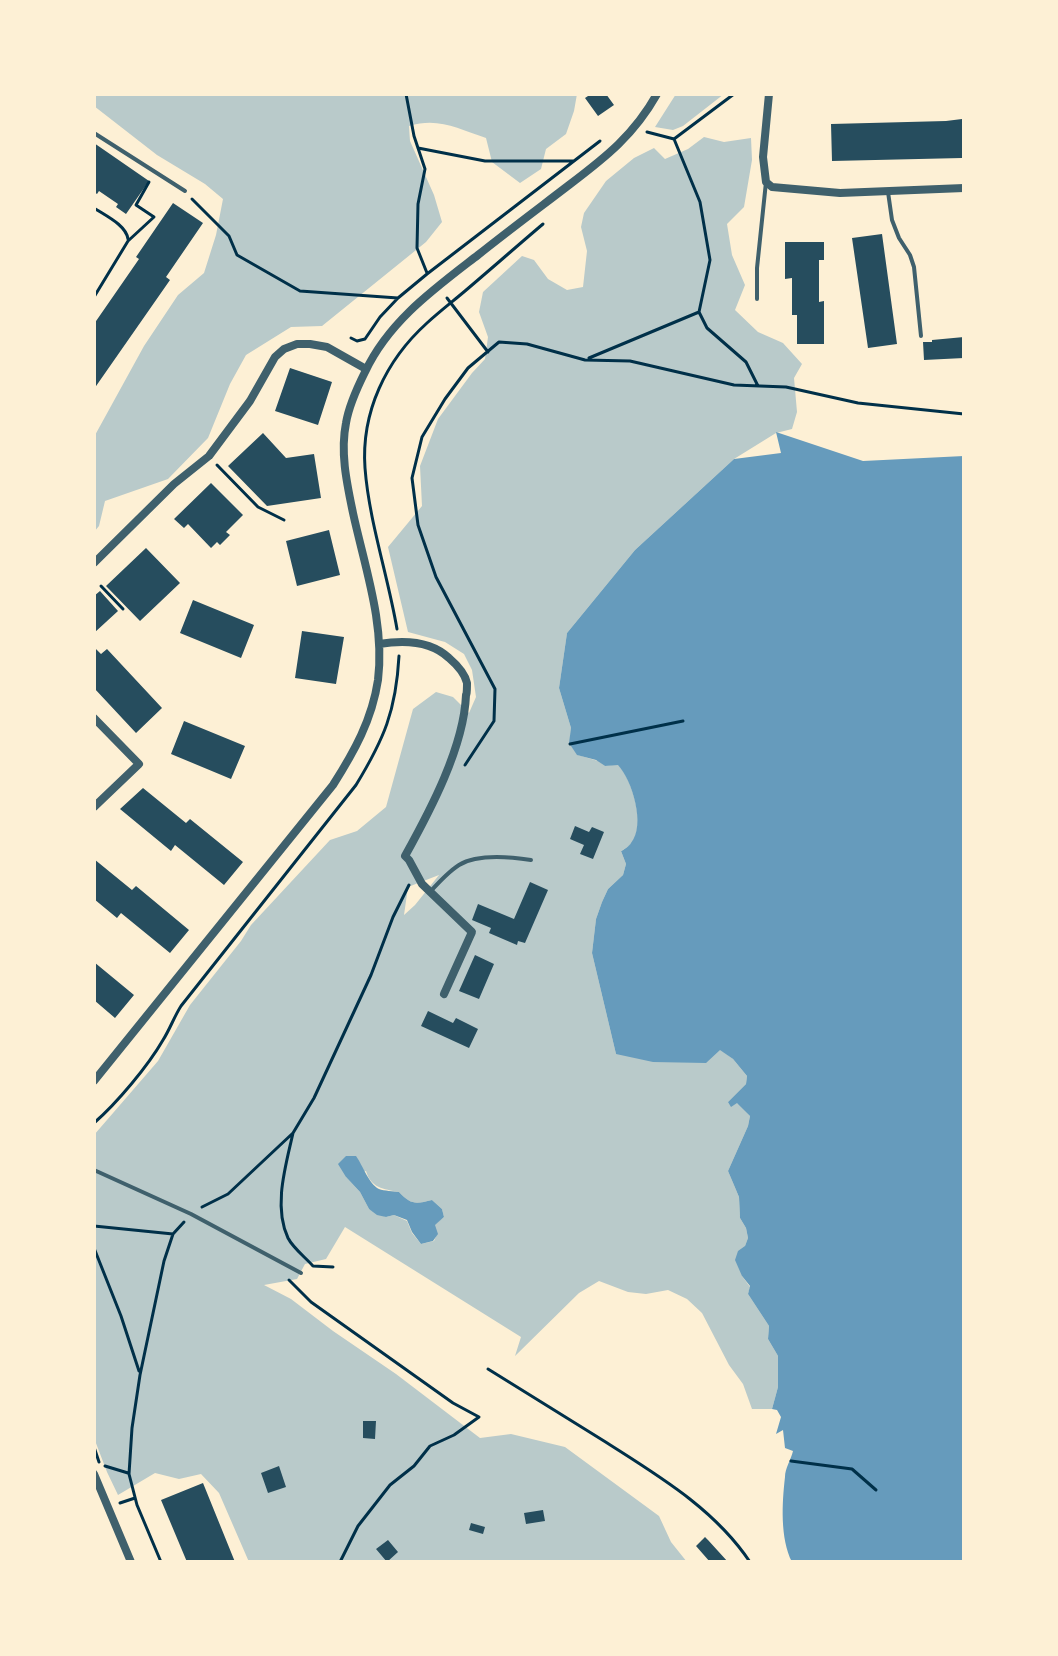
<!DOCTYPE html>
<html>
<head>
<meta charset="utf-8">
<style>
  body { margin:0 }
  #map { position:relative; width:1058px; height:1656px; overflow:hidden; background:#fdf0d5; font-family:"Exo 2",sans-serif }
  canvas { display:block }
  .frame { position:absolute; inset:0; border:96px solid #fdf0d5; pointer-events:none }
</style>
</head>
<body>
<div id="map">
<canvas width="1058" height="1656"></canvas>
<div class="frame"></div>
</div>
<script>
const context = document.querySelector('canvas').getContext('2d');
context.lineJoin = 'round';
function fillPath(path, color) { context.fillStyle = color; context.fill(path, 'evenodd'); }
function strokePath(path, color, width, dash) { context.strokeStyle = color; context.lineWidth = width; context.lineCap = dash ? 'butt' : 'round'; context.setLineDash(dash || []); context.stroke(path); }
fillPath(new Path2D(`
  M94,94h483l-3,17 -8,23 -20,15 -5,20 -21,14 -28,-21 -6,-24c-28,-9 -47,-21 -77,-12l1,15 24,54 8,27 -16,20 -104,84 -31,1 -45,28 -16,29 -22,54 -40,41 -63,22 -6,25 -5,6v-95l50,-91 34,-51 26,-22 12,-38 7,-36 -18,-15 -48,-29 -63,-49z
  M676,94h48l-41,32 -10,4 -18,-3z
  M704,137l20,5 27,-4 1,22 -8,47 -17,17 5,31 13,30 -10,25 23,22 25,11 19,21 -8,14 3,34 -5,17 -16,4 -42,26 -99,91 -68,83 -8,55 12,40 -1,16 8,11 20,6 7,5 13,-2c14,16 28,60 14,79 -2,3 -8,6 -11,8l5,13 -3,11 -15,14 -6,13 -6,17 -4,34 24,101 104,-5 13,10 14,17 -1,8 -18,18h9l13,14 -2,10 -20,45 11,26 1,21 6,10 2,10 -3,8 -3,30 8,11 -2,7 21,32 -1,13 10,17v31l-6,22h-20l-9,-25 -14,-19 -27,-52 -15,-14 -19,-9 -22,4 -18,-2 -29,-11 -20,12 -64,63 6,-19 -176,-110 -19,32 -21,5 -8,15 -33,6 27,14 42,32 63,43 84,64 31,-4 54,13 94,69 12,26 16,20h-438l-30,-69 -18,-19 -22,5 -24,-6 -37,22 -11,-23 -13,-34v-303l64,-74 32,-56 51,-64 10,-16 79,-85 27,-9 29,-24 27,-98 23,-17 17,5 16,16 7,-16 -4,-27 -8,-16 -19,-12 -37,-10 -20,-85 34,-41 -2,-40 18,-47 34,-46 13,-14 3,-22 -9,-25 4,-20 39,-36 12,4 14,19 19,11 16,-3 4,-36 -6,-24 3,-14 22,-32 28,-23 20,-10 11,11 23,-10zM439,875l-24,30 -11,10 4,-28zM366,1171c5,17 17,18 33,21 12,13 17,12 33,8l10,9 2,8 -10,8 3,9 -3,7 -13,3 -9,-11 -5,-12 -13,-6 -8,2 -17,-8 -9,-17 -14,-15z`), '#b9caca');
fillPath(new Path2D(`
  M776,432l87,29 101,-5v1106h-172c-12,-24 -10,-59 -7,-85 0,-9 6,-17 8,-26l-8,-3 -2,-18 -7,4 5,-17 -4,-7 -5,-1 6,-22v-31l-10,-17 1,-13 -21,-32 2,-8 -8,-10 -7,-16 3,-9 7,-5 3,-8 -2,-10 -6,-10 -1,-21 -11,-26 20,-45 2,-10 -13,-13 -6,4 -3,-5 18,-18 1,-8 -14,-17 -13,-9 -14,13 -53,-1 -37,-8 -24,-101 4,-34 6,-17 6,-13 15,-14 3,-11 -5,-13c3,-1 9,-6 10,-8 15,-18 1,-63 -13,-78l-13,1 -9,-6 -19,-5 -8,-12 2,-15 -12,-40 8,-55 68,-83 99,-91 47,-6z
  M346,1156h10c7,10 13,28 23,33 5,2 15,2 20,3 12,13 17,12 33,8l10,9 2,8 -9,8 3,9 -5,7 -12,3 -9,-12 -5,-12 -13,-5 -8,2 -9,-2 -8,-6 -9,-17 -14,-15 -8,-13z`), '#669bbc');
fillPath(new Path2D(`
  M591,94h15l8,11 -16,11 -13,-18z
  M962,119v39l-130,3 -1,-37 115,-3z
  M94,143l55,38 -23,33 -10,-7 2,-3 -19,-13 -2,3 -3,-2z
  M173,203l30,20 -37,54 4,3 -76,109v-65l45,-65 -3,-2z
  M882,234l15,110 -29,4 -16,-110z
  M785,242h39v18h-5v42l5,-1v43h-27v-29h-5v-37l-7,1z
  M964,337v21l-40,2 -1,-18h9v-2z
  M290,368l42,14 -14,43 -43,-14z
  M263,433l23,25 28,-4 7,44 -54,8 -39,-40z
  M211,483l32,32 -17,17 4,3 -10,10 -3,-3 -6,6 -23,-24 -4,4 -10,-9z
  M329,530l11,45 -43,11 -11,-45z
  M146,548l34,35 -40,38 -34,-35z
  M100,591l18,20 -24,22v-37z
  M193,600l61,25 -13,33 -61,-25z
  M302,631l42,6 -8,47 -41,-6z
  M94,647l7,7 6,-5 55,59 -26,25 -42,-45z
  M184,721l61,25 -14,33 -60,-25z
  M143,788l43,35 4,-4 53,43 -19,23 -49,-40 -4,6 -51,-42z
  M575,826l14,6 3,-5 12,5 -11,27 -13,-5 4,-9 -14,-6z
  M94,859l38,31 4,-4 53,44 -19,23 -49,-40 -4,5 -23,-19z
  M530,882l18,8 -23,53 -7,-2 -1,4 -28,-12 2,-5 -19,-8 6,-16 36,15z
  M475,955l19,9 -15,35 -20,-8z
  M94,962l40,33 -19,23 -21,-18z
  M428,1011l25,12 3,-5 22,11 -9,19 -48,-22z
  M363,1421h13l-1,18 -12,-1z
  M279,1466l7,21 -18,6 -7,-20z
  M203,1483l32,79h-48l-26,-62z
  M543,1510l2,11 -19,3 -2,-11z
  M471,1523l14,4 -2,7 -14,-4z
  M705,1537l3,3 20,22h-18l-14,-16z
  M388,1540l10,12 -11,10 -11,-13z`), '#264d5e');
strokePath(new Path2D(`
  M406,94l8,42 11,33 -7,35 -1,44 10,25
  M647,132l27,7 26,63 10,58 -11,52 8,16 39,34 12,24
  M674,139l60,-45
  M418,148l67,13h88
  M192,199l37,37 8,19 63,36 98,7
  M94,208c12,8 32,17 34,31
  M94,297l34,-56 26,-24 -18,-12 13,-23
  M447,298l41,54
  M351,338l6,3 8,-2 15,-22 18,-19 29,-24 173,-133
  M589,358l110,-46
  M217,465l41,42 26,13
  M101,586l22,23
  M397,629c-9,-53 -28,-108 -32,-161 -4,-56 21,-108 62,-145 12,-11 25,-21 38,-32 26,-22 52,-45 78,-67
  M570,744l113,-23
  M465,765l29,-44 1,-32 -59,-112 -18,-52 -6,-47 10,-41 23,-38 23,-31 31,-26 28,2 58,16 45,1 104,24 52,2 72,16 106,11
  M94,1123c23,-20 54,-57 69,-83 7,-11 11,-23 18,-34l175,-221c28,-46 40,-74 43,-129
  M293,1133c-7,32 -20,73 -5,105 5,10 17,19 25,28l20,1
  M202,1207l26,-13 65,-61 21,-35 57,-123 22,-58 16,-32
  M94,1226l79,8
  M94,1248l27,68 18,55
  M289,1280l22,22 142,101 26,14 -25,18 -24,11 -16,20 -24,19 -32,41 -18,36
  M488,1369c39,24 77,48 116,72 53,34 110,67 146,121
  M94,1447l5,15
  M791,1461l61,8 24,21
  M105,1466l23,7
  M120,1503l15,-5
  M161,1562l-24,-57 -8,-31 3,-46 8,-53 24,-114 9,-27 11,-12`), '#003049', 3);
strokePath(new Path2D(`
  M94,133l91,58
  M888,192l4,28 7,18 11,17 4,12 7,69
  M757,299v-31l9,-86
  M430,892c9,-10 18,-20 29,-27 18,-11 52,-8 72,-5
  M94,1170l97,44 110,59`), '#3f606c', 4);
strokePath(new Path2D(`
  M769,94l-6,63 3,25 6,5 68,6 124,-5
  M94,563l80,-79 35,-28 41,-55 25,-44 9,-8 13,-5h13l17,3 39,22
  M379,644c24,-4 51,-4 70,14 7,6 16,16 18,25 0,1 0,12 -1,12 -2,52 -36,116 -61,161l4,4 13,24 50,48 -28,62
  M94,718l45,46 -45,43
  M94,1081l239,-296c21,-33 39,-65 45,-105 7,-56 -13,-112 -25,-167 -6,-29 -13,-60 -7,-90 3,-18 11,-35 19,-51 24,-51 69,-83 113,-117 30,-24 61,-47 91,-70 37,-28 65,-50 88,-91
  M94,1474l37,88`), '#3f606c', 8);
</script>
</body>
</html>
